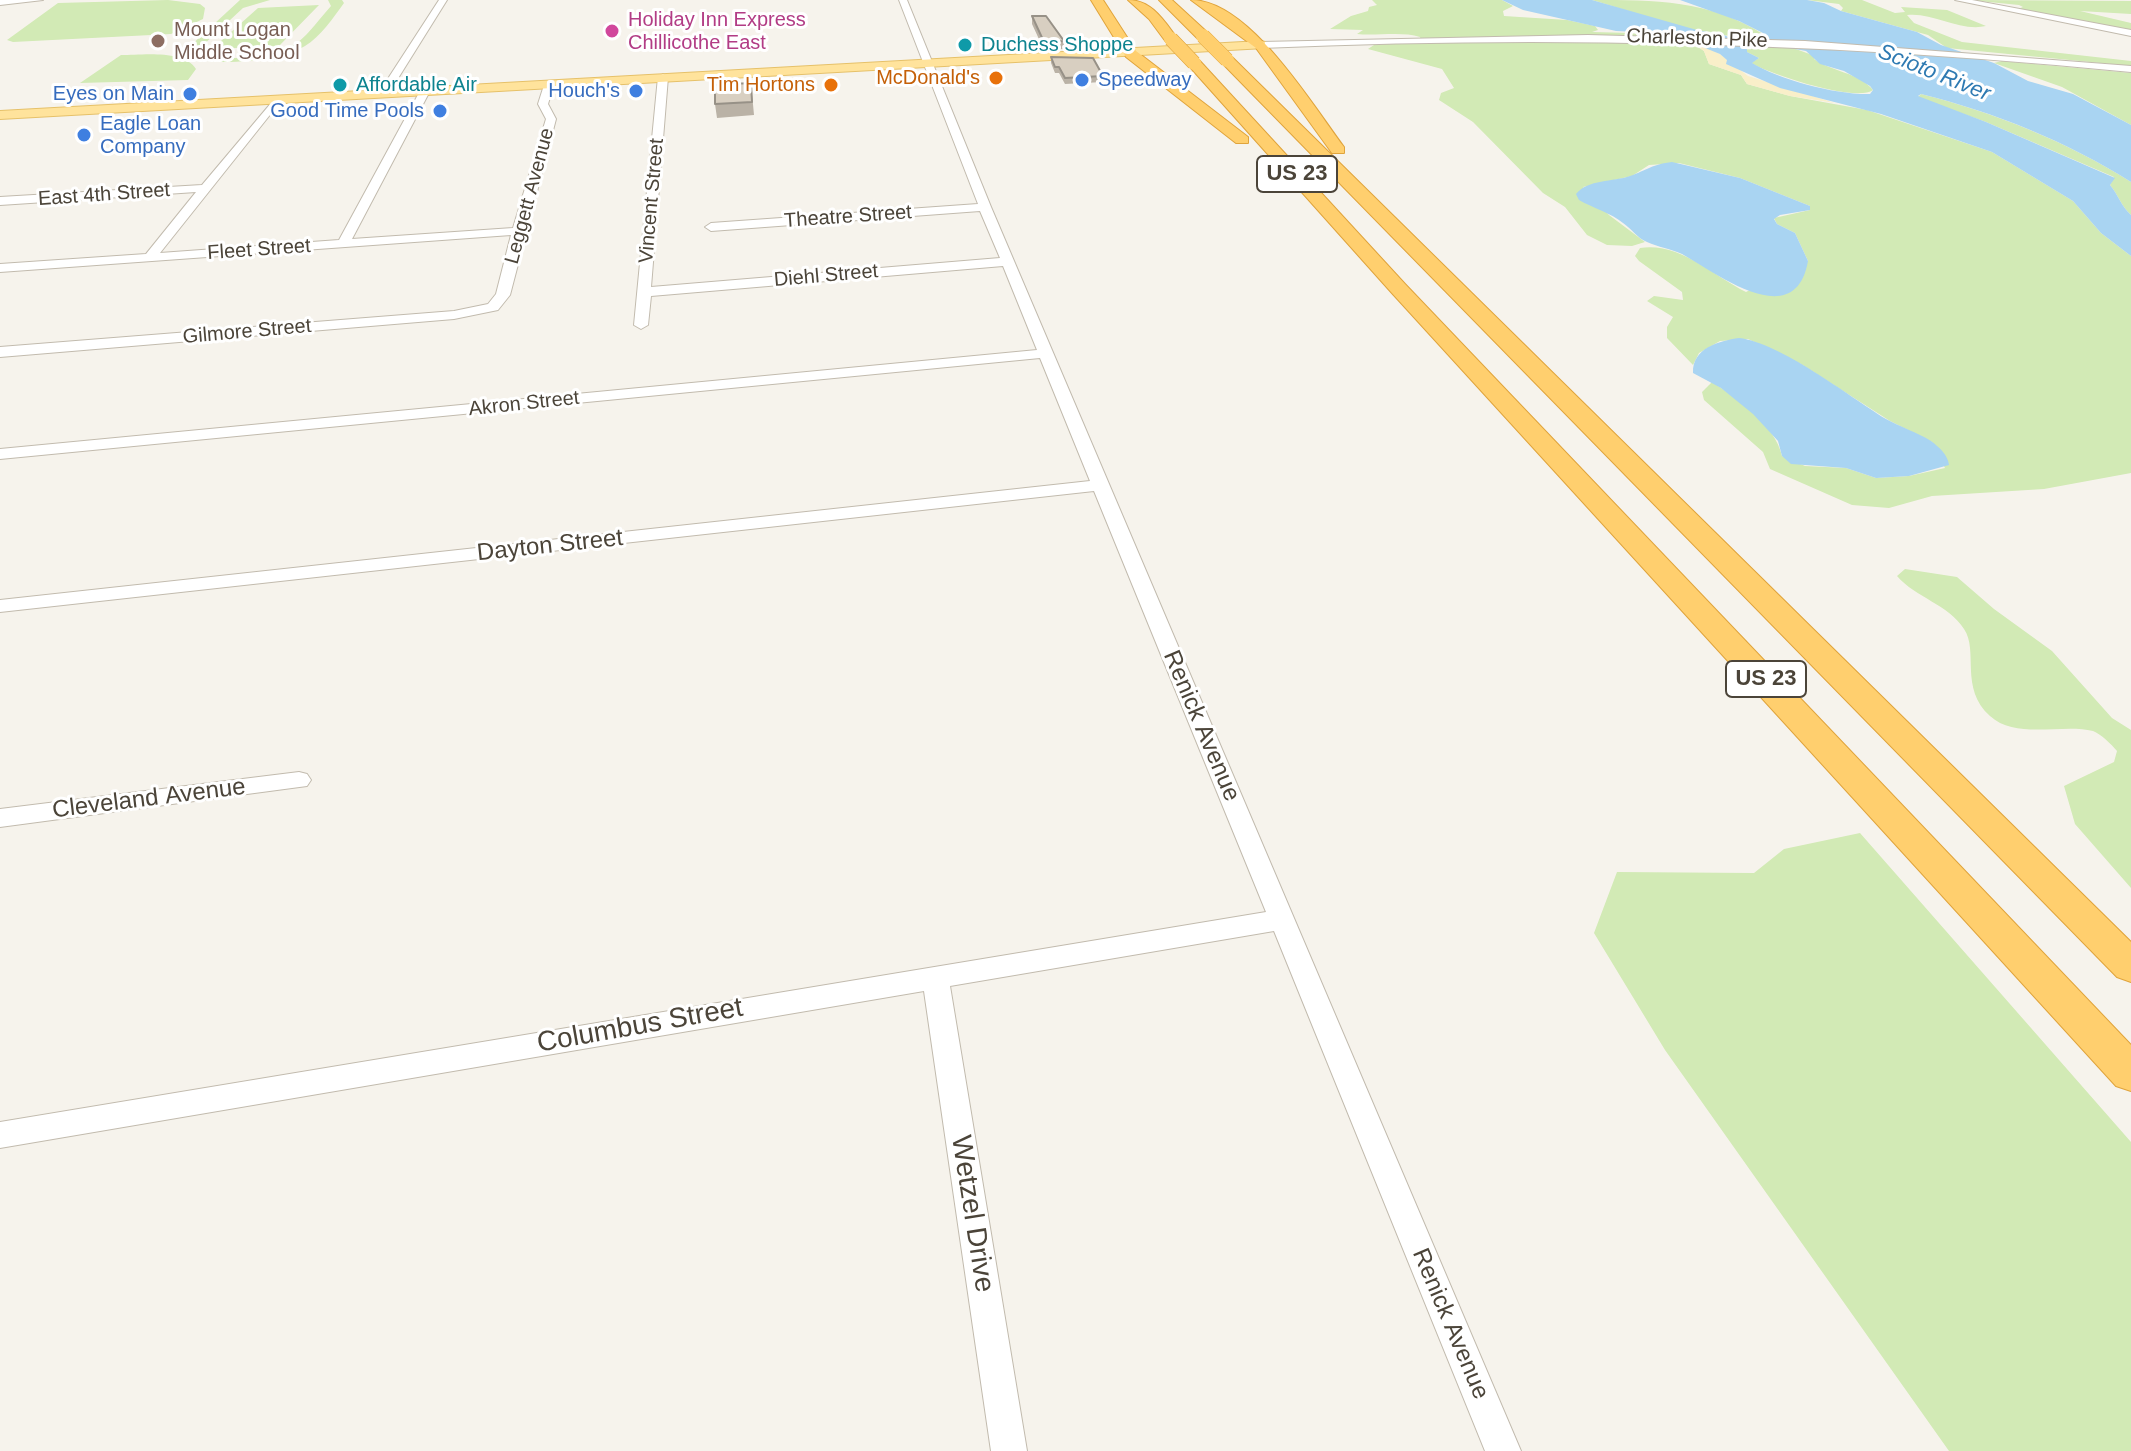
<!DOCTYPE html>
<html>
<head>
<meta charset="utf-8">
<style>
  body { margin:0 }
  canvas { display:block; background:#f6f3ec }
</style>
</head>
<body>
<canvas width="2131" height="1451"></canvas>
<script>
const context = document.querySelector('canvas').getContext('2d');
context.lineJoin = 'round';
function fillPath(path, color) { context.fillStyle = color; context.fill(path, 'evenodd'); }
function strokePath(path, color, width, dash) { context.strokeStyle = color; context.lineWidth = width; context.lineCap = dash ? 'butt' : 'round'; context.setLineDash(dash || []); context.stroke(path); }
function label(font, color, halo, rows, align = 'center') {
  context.font = font + ' Helvetica,sans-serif'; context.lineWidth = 6; context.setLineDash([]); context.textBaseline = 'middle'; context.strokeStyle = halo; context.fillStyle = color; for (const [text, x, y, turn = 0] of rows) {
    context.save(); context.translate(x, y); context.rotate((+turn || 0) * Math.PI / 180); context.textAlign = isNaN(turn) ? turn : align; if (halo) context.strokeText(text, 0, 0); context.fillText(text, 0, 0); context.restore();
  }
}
fillPath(new Path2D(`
  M168,0l32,4 5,4 -2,11 -32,15 -158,8 -6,-2 51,-37z
  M240,0h30l-27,8 -42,39 -1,5c20,11 79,6 97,-9 13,-10 23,-25 34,-37l-3,-6h14l2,3c-10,14 -24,34 -39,43 -25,14 -93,23 -119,9l2,-7z
  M1372,0h130l11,6 -10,5 1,5 63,4 28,6 3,4 -6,2 39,1 67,14 6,4 5,13 32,11 6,9 43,12 77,14 125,42 81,49 28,32 30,23v217l-87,16 -112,7 -43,12 -37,-3 -82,-36 -7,-17 -59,-52 -2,-8 10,-10c26,17 63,43 70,74l23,10 41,2 30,10 33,-2 36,-8 -13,-26 -42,-21 -89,-57 -53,-25 -28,2 -21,12 -6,12 -26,-27v-11l6,-10 -26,-16 7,-5 29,4 -1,-8 -43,-31 -4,-5 5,-8c40,-6 72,27 106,44l62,-31 -13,-28 -18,-9 -3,-6 36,-8v-4l-70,-28 -61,-15 -30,2 -17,11 -49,11 26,28 36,27 -13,4 -25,-1 -20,-10 -22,-28 -22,-14 -70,-71 -34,-22 2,-7 13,-5 -12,-19 -74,-20 6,-4 47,-4 -1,-4c-18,-6 -43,-1 -63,-3l6,-4 -33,-1 21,-13 17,-5 1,-4 8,-2z
  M1592,0c63,0 117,0 171,34 -47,11 -124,-21 -171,-34z
  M1807,0h55l33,13 10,-1 -4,-5 46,3 39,16c-26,6 -53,-14 -79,-11l7,8 48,19 169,19v5l-184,-18 -19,-13 -87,-24 2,-3 -4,-4z
  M1969,0l162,1v13l-51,-3 51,12v9l-113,-23 5,-2 -4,-2z
  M319,5l-40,41 -67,3 46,-41z
  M1759,46l34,2 22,8 -1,3c18,13 44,13 59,31 -17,13 -103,-16 -122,-27l8,-5 -12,-6 -1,-3z
  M121,55c20,0 63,-6 75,14l-8,11 -108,3z
  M2002,61l129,12v52l-69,-38 -68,-24z
  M1921,94c72,18 147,48 210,88v33c-10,-9 -12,-19 -21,-30l4,-8 -128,-55 -61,-22 -7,-3z
  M1905,569l52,8 37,32 58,42 60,67 19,12v158l-56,-64 -11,-38 50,-24 3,-11c-6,-7 -16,-17 -24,-20 -30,-8 -77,9 -103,-15 -31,-28 -11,-65 -26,-87 -16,-25 -48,-31 -67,-53z
  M1860,833l271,309v309h-182l-284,-401 -71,-117 23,-61 137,1 30,-24z`), '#d2eab5');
fillPath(new Path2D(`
  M1678,34l42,20 28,22 87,27 -45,-7 -43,-12 -6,-9 -32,-11 -5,-13 -6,-4 -49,-12z`), '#f9efc9');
fillPath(new Path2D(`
  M1502,0h90l105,30 27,5 27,12 -4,2v3l12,6 -7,5c28,17 85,32 118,31l3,-4 -3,-4 -26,-15 -24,-7 -14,-13 -28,-5 -23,-10 8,-3 -24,-12 -59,-21h127l17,3 17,8 76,21 24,13 53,18 34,18 45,13 58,31v57c-63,-40 -137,-70 -210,-88l-3,2 68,26 129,56 -5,7c9,11 11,21 21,30v41l-30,-23 -28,-32 -81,-49 -111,-38 -101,-26 -54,-24 1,-4 -7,-6 -20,-8 -4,-6 -18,-6 -62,-3 -93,-21z
  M1672,162l68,16 70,28v4l-30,5 -6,4 3,5 18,9 13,28c-13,74 -93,11 -126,-7 -11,-5 -24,-7 -35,-12 -10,-4 -15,-13 -24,-19 -12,-10 -30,-15 -44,-23l-3,-6c12,-15 37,-12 54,-18 17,-6 23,-12 42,-14z
  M1739,338c42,5 108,57 147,81 14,8 31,13 45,22 8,6 17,14 18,24l-40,11 -33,2 -30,-10 -55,-4 -9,-8 -4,-15 -25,-27 -32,-26 -28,-15c-1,-25 26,-32 46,-35z`), '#a9d4f2');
const minor = new Path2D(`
  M0,0h43l-43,5z
  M439,0h8l-60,96h-8l-1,-2z
  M899,0h8l84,207 530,1244h-36l-211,-520 -324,55 77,465h-36l-67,-460 -924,157v-26l1266,-210 -172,-421 -1094,121v-12l1090,-119 -50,-123 -1040,101v-10l1037,-99 -34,-84 -352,30 -3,29 -7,4 -7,-4 24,-248 5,-3 5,3 -17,210 349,-29 -20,-47 -269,20 -6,-4 6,-4 267,-19z
  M1955,0h17l159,30v6z
  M1588,35l217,6 326,25v6c-290,-29 -579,-37 -870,-24l-5,-3 5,-3z
  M545,82l9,2 -6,20 8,15 -46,176 -12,15 -44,9 -454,38v-10l454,-36 34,-7 8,-10 15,-59 -511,37v-8l146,-10 50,-62 -196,13v-8l202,-12 75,-89 5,3 -1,2 -121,152 179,-13 81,-149 5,-3 5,3 -78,148 161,-11 33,-109 -8,-15z
  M299,772l8,2 4,6 -4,6 -307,41v-18z`);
const major = new Path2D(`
  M1261,41l4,1v6l-1265,71v-8z`);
const highway = new Path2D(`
  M1091,0h12l33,51 112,86v6h-12l-110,-86z
  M1128,0c24,0 36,21 50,39l-2,3h-10l-17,-23z
  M1159,0h13l36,33v6h-10z
  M1191,0c58,0 120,103 153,147v6h-12l-76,-105z
  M1227,56l5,1 899,885v40l-14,-5 -895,-914 -2,-3z
  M1194,59l5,1 206,224 726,761v46l-15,-5 -725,-794 -202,-226v-6z`);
strokePath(minor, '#c2bbae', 2);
strokePath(major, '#e6c16a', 2);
strokePath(highway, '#e0a43c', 2);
fillPath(minor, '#fff');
fillPath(major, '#ffe39c');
fillPath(highway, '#ffcf6e');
const highwayBridge = new Path2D(`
  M1203,36l24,24
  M1171,39l23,24`);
strokePath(highwayBridge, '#e0a43c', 15, []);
strokePath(highwayBridge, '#ffcf6e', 14);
fillPath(new Path2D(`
  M1032,16l32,25v8l-20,1 -12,-26z
  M1051,57l52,19v6l-38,2 -6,-11h-4l-4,-10z
  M751,83l3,32 -37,3 -2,-14z`), '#bab2a6');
const building = new Path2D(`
  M1032,16h14l18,25 -20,1z
  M1051,57l42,1 10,18 -38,2 -6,-11h-4z
  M751,83l1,19 -37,2v-19z`);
fillPath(building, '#d8cfc1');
strokePath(building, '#979187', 2);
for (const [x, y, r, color] of [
  [612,31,8,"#d1479c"],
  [158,41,8,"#8d6e63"],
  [965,45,8,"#0f9aa8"],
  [996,78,8,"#e8710a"],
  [1082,80,8,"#3f7fe0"],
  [340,85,8,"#0f9aa8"],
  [831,85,8,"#e8710a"],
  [636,91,8,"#3f7fe0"],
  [190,94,8,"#3f7fe0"],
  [440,111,8,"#3f7fe0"],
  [84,135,8,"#3f7fe0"]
]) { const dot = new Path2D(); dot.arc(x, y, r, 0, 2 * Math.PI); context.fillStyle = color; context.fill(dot); strokePath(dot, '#fff', 3); }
label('20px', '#b23c85', '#fff', [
  ["Holiday Inn Express",628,20],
  ["Chillicothe East",628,43]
], 'left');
label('20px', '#785e54', '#fff', [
  ["Mount Logan",174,30],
  ["Middle School",174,53]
], 'left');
label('20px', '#4b4439', '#fff', [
  ["Charleston Pike",1697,39,2],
  ["East 4th Street",104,195,-4],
  ["Leggett Avenue",530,196,-75],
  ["Vincent Street",652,201,-85],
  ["Theatre Street",848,217,-4],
  ["Fleet Street",259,250,-4],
  ["Diehl Street",826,276,-5],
  ["Gilmore Street",247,332,-5],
  ["Akron Street",524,404,-6]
]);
label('20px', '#0d838f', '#fff', [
  ["Duchess Shoppe",981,45],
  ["Affordable Air",356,85]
], 'left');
label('20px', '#c56008', '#fff', [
  ["McDonald's",980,78],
  ["Tim Hortons",815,85]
], 'right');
label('20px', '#366cbe', '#fff', [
  ["Speedway",1098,80,"left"],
  ["Houch's",620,91],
  ["Eyes on Main",174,94],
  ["Good Time Pools",424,111],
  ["Eagle Loan",100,124,"left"],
  ["Company",100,147,"left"]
], 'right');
label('italic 22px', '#2e7ab2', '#fff', [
  ["Scioto River",1934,73,22]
]);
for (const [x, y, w] of [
  [1297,174,80],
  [1766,679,80]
]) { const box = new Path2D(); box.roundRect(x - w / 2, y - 18, w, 36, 6); context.fillStyle = '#fff'; context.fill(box); strokePath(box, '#4b4439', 2); }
label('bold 22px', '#4b4439', null, [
  ["US 23",1297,174],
  ["US 23",1766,679]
]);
label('24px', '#4b4439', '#fff', [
  ["Dayton Street",550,546,-6],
  ["Renick Avenue",1201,726,67],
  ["Cleveland Avenue",149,799,-7],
  ["Renick Avenue",1450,1324,67]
]);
label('28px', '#4b4439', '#fff', [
  ["Columbus Street",640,1026,-10],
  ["Wetzel Drive",972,1214,81]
]);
</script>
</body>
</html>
